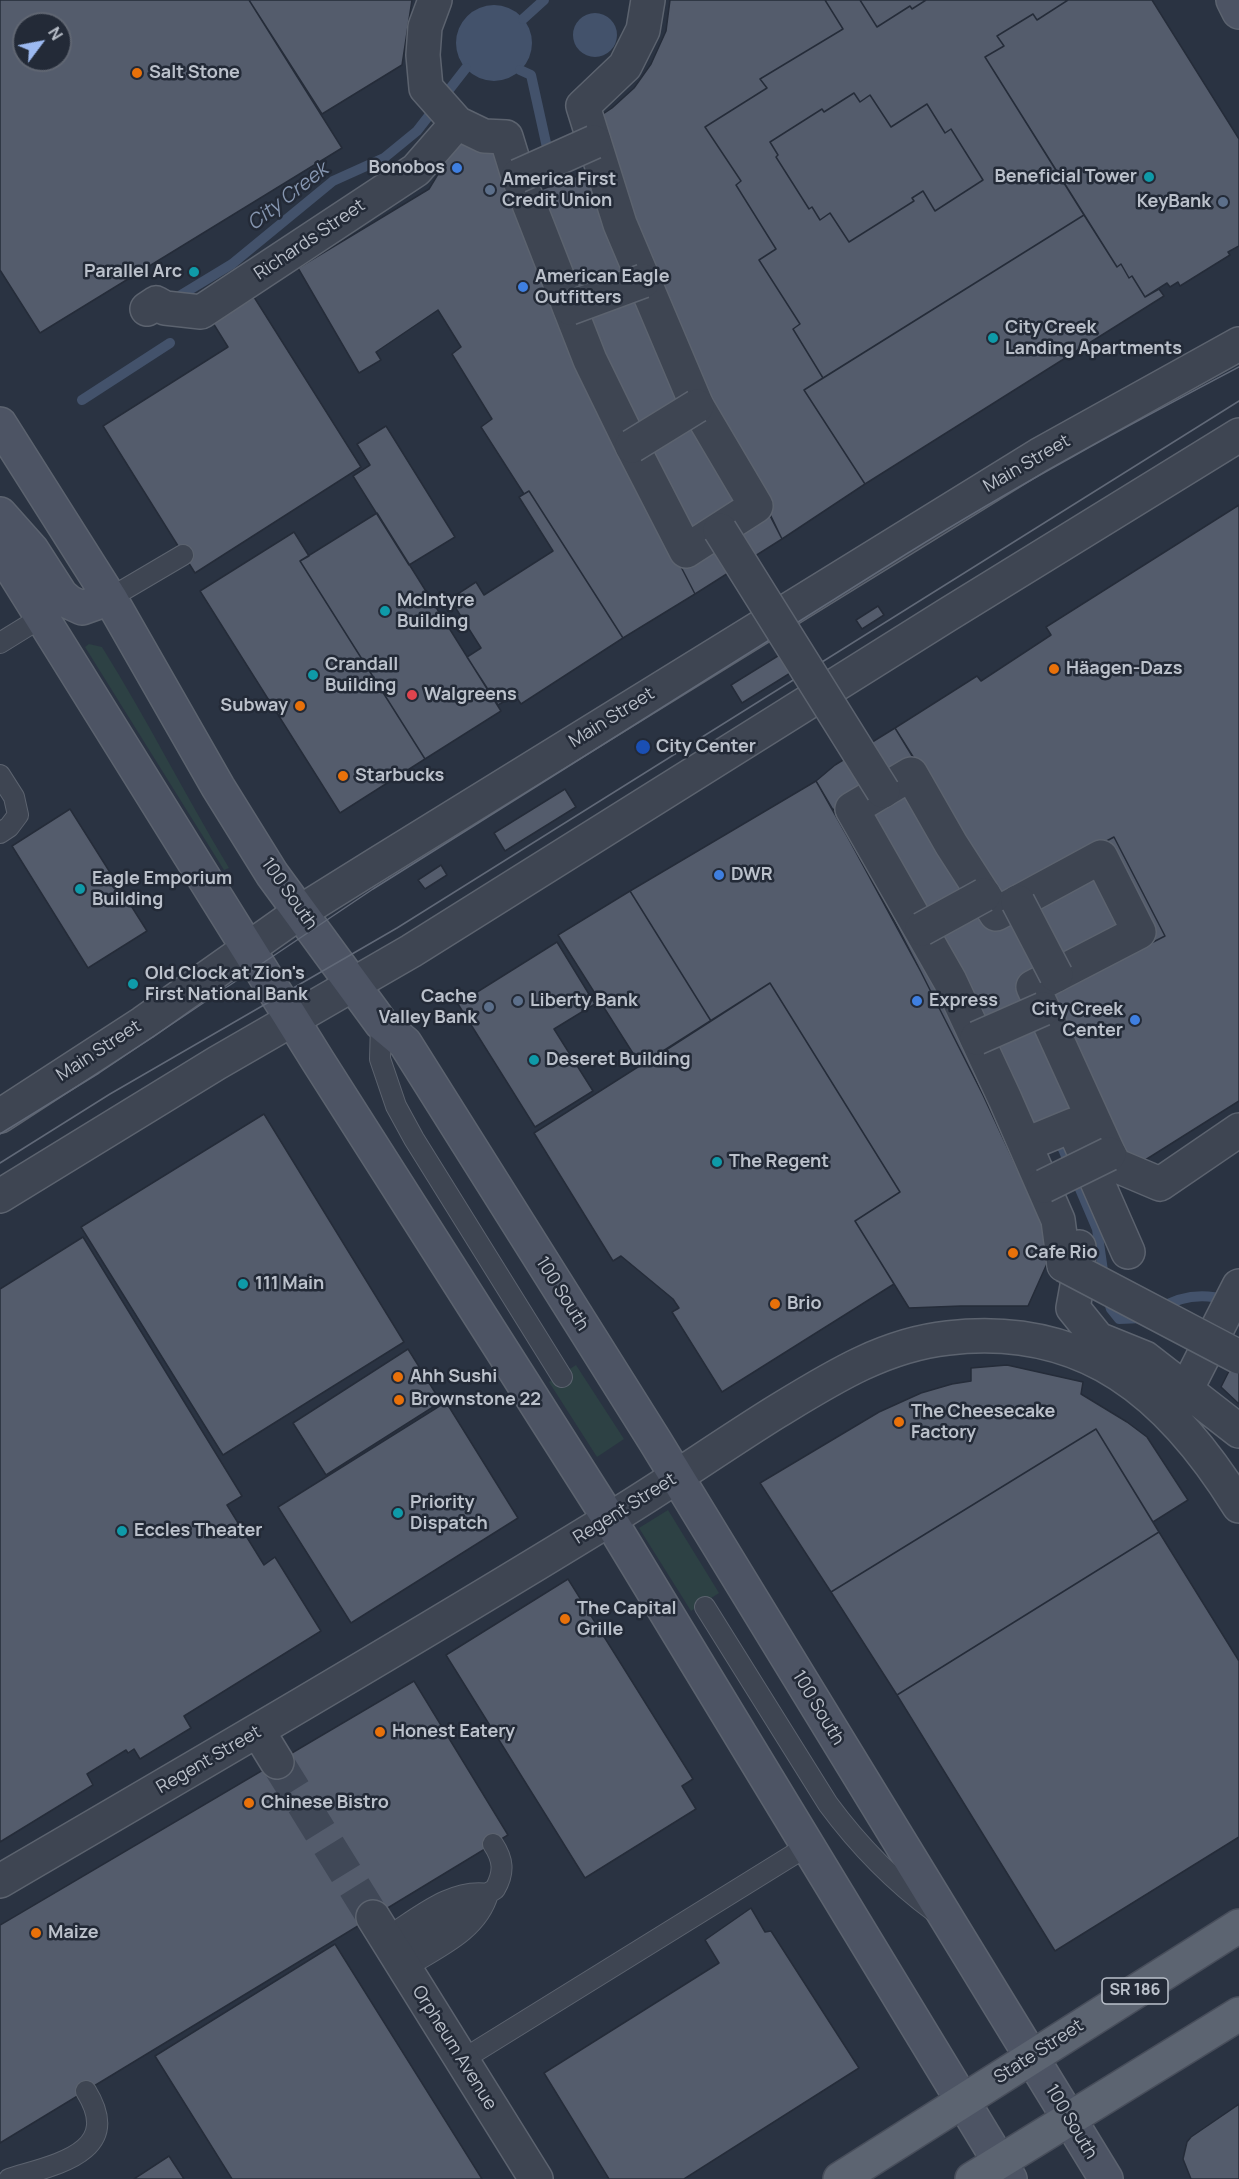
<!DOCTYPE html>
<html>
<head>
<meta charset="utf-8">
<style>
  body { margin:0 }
  #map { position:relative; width:1239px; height:2179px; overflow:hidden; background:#2a3342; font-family:Manrope,sans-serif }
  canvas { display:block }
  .north { position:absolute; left:12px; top:12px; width:60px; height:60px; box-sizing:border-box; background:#232a37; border:2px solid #606672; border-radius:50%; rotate:58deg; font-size:16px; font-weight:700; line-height:24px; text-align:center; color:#bbc1cb }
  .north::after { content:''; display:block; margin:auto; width:21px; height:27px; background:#9cb9f0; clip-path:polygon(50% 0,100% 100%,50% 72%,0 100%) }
</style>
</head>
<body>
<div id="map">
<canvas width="1239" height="2179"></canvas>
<div class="north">N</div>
</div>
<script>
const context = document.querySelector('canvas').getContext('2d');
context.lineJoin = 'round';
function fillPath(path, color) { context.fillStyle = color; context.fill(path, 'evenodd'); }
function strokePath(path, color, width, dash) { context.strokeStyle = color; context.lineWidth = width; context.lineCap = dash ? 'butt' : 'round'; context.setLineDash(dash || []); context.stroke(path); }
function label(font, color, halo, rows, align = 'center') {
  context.font = font + ' Manrope,sans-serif'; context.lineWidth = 5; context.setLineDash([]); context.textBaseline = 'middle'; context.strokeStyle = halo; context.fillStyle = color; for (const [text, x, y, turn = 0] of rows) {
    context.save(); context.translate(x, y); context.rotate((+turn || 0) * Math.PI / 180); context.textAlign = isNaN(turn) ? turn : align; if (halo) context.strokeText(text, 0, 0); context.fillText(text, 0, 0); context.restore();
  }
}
fillPath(new Path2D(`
  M89,644l13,3c45,72 83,148 127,221l-5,2 -139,-223z
  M576,1365l48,74 -27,18 -48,-75z
  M668,1510l51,83 -28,18 -52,-83z`), '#2d4144');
fillPath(new Path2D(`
  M456 43a38 38 0 1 1 76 0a38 38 0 1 1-76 0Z
  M573 35a22 22 0 1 1 44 0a22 22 0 1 1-44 0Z`), '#43526b');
strokePath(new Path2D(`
  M523,19l21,-19
  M520,70l11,5 17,77 19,42
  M176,298l56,-34 101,-83 51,-23 33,-27 49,-63
  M82,400l88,-57
  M1057,1135l40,94 7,49
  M1107,1296l4,13 8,10 24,-1
  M1159,1309c21,-13 44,-16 68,-9`), '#43526b', 10);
const building = new Path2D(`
  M0,0h249l93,148 -302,185 -40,-63zM24,24h36v36h-36z
  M249,0h163l-10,65 -80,49z
  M670,0h155l18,29 -83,50 7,9 -62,39 36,54 -5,4 40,64 -17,11 41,64 -7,5 30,49 -19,12 61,94 -83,55 -80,-155 -108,-264 18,-12 22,-20 17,-24 15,-33z
  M825,0h35l17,27 33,-21 2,3 14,-9h142l-31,20 -4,-6 -36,22 7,10 -19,11 99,158 -261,163 -30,-49 7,-5 -41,-64 17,-11 -40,-64 5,-4 -36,-54 62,-39 -7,-9 83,-50zM854,93l6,9 10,-7 21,32 36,-23 18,29 6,-4 32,51 -48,31 -12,-20 -11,7 2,3 -65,41 -19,-29 -10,7 -8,-13 -3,2 -33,-52 2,-2 -8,-13 52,-33 2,3z
  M860,0h66l-14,9 -2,-3 -33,21z
  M1068,0h84l87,139v107l-11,6 2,3 -50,31 -2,-4 -8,5 -3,-4 -22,14 -13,-21 -3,2 -8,-14 -4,3 -132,-210 19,-11 -7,-10 36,-22 4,6z
  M854,93l6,9 10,-7 21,32 36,-23 18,29 6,-4 32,51 -48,31 -12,-20 -11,7 2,3 -65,41 -19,-29 -10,7 -8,-13 -3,2 -33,-52 2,-2 -8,-13 52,-33 2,3z
  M461,136l44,14 173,411 17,33 -72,44 -94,-147 -5,3 -43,-67 11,-8 -40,-65 9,-7 -23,-37 -62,42 5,8 -22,13 -61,-105 131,-79z
  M612,163l90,221 66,126 -90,51 -159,-363z
  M1084,215l33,52 4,-3 8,14 3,-2 13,21 14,-8 5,7 -299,188 -61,-94z
  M254,297l107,170 -166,106 -92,-147 125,-79 -15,-24z
  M386,426l69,111 -46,28 -56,-89 17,-11 -13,-21z
  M529,491l94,147 -102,66 -6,-9 -17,10 -31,-48 14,-9 -31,-49 26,-17 8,13 69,-44 -34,-54z
  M1239,505v596l-97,61 -27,-16 -62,-153 112,-57 -51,-99 -113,60 -106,-169 82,-52 4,5 70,-46 -5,-8z
  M768,510l14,29 -87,55 -17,-33z
  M377,513l124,198 -76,48 -125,-198z
  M294,532l15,24 -9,5 125,198 -85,54 -140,-222z
  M878,606l6,9 -22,14 -6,-9z
  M802,641l11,18 -71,44 -11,-18z
  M895,728l19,31 -81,51 -17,-29 19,-16z
  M914,759l87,138 113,-60 51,99 -112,57 46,118 -90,40 -26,-56 -62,-123 -88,-162z
  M816,781l70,124 35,67 62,123 71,153 -26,58h-67l-52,2 -54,-87 45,-29 -130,-209 -59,38 -81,-130z
  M565,789l11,18 -71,44 -11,-18z
  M70,809l77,122 -59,37 -76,-122z
  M441,865l6,10 -22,14 -7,-9z
  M630,891l81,130 -70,45 -83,-131z
  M557,942l38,62 -41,25 39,62 -58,36 -77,-123z
  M770,983l130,209 -45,29 39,63 -172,108 -50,-80 7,-4 -6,-9 -52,-43 -8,5 -79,-128z
  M264,1114l140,228 -181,113 -142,-228z
  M83,1237l159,259 -15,9 37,60 11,-8 46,74 -137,85 7,12 -51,31 -6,-10 -6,4 -2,-3 -39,24 6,11 -93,57v-553z
  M408,1349l33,53 -115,73 -33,-52z
  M1239,1351v53l-18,-17z
  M1007,1365l76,17 -2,12 46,28 20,15 41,63 -35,22 -57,-93 -265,163 -71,-109 119,-71 42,-19 31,-9 19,-3v-13z
  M446,1402l72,116 -167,105 -73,-116z
  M1096,1429l63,103 -262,163 -66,-103z
  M1159,1532l80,129v176l-184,114 -158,-256z
  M568,1579l125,200 -11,7 14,23 -111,69 -139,-223z
  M414,1681l94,154 -508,308v-218z
  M751,1908l14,24 6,-1 88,137 -175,111h-75l-65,-106 175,-110 -14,-23z
  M335,1944l147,235h-250l-77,-123z
  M1239,2104v75h-48l-8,-20 4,-17 4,-5z
  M169,2156l15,23h-50z`);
fillPath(building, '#545c6c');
strokePath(building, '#252c39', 1.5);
strokePath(new Path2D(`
  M277,1762l96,155`), '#404857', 33, [33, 16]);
const lane = new Path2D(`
  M110,598l73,-43
  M0,643l42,-26
  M0,775l14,22 4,18 -9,12 -9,6
  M381,1023l-1,36 16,47 18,33 148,238
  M705,1607l123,197c31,42 65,77 107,108
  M386,1938c31,-19 65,-50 102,-44
  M395,1953l100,-64c10,-17 8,-30 -2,-45
  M405,1968c31,-20 72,-36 83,-74
  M462,2060l347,-215
  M9,2179c43,-14 116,-25 77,-88`);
const street = new Path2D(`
  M435,0l-10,27 -2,28 3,33 31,35 27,13 22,1 12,39 72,184 42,86 54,105 70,-45 -59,-100 -77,-182 -37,-118 42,-40 18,-36 5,-30
  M147,309l9,-6 9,5 36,4 215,-142 41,-47
  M0,1116l143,-93 157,-111 77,-48 662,-409 200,-111
  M1078,1138l50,114
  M1039,1139l34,-14
  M0,1196l217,-133 194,-112 536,-336 292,-180
  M1079,1247l-2,39 -4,22 25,31 -11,17
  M1064,1265l-6,-45 -53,-121 -55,-118 -98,-172 59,-35 40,70 45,70 105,-57 38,75 -106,55 76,167 6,11 45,19 79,-54
  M1098,1339l47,19 94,73
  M1186,1390l53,-104
  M258,1731l19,31
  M0,1881c204,-119 408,-238 610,-362 56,-34 110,-72 166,-107 54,-33 107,-67 172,-74 138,-16 222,57 291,168
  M373,1917l163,262`);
const secondary = new Path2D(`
  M1233,0l6,12
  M0,424l110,174 108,189 54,87 109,149 24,20 250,398 451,738
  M0,514l32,36 29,45 8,7 13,6 28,-10
  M0,550l318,511 292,459 400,659`);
const primary = new Path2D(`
  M840,2179l399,-253
  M972,2179l267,-165`);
strokePath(lane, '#5c636f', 22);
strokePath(street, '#5c636f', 36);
strokePath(secondary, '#5c636f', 36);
strokePath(primary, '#484e5b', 36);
strokePath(lane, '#3e4552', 20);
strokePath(street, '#3e4552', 33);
strokePath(secondary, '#4d5464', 33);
strokePath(primary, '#5c6471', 33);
strokePath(new Path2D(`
  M0,1134l99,-61 274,-184 535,-336c108,-67 219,-127 331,-186
  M0,1163l110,-69 287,-166 842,-527`), '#616978', 1.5);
const streetBridge = new Path2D(`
  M518,176l76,-34
  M570,308l73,-27
  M632,446l65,-40
  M720,530l163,261
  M1018,902l38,73
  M922,929l62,-34
  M977,1038l66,-29
  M1044,1186l65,-32
  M1064,1265l175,92`);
strokePath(streetBridge, '#5c636f', 36, []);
strokePath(streetBridge, '#3e4552', 33);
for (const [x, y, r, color] of [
  [137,73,6,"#e8710a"],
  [457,168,6,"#3f7fe0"],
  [1149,177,6,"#0f9aa8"],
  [490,190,6,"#5c6f8a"],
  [1223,202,6,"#5c6f8a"],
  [194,272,6,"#0f9aa8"],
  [523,287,6,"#3f7fe0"],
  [993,338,6,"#0f9aa8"],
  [385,611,6,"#0f9aa8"],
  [1054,669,6,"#e8710a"],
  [313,675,6,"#0f9aa8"],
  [412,695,6,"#e0444e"],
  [300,706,6,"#e8710a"],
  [643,747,8,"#1a4fb4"],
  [343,776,6,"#e8710a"],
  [719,875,6,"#3f7fe0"],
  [80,889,6,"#0f9aa8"],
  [133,984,6,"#0f9aa8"],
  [518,1001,6,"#5c6f8a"],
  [917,1001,6,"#3f7fe0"],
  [489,1007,6,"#5c6f8a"],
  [1135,1020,6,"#3f7fe0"],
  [534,1060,6,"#0f9aa8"],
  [717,1162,6,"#0f9aa8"],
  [1013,1253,6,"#e8710a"],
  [243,1284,6,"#0f9aa8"],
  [775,1304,6,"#e8710a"],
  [398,1377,6,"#e8710a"],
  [399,1400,6,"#e8710a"],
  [899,1422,6,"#e8710a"],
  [398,1513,6,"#0f9aa8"],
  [122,1531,6,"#0f9aa8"],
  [565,1619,6,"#e8710a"],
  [380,1732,6,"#e8710a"],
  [249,1803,6,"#e8710a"],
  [36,1933,6,"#e8710a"]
]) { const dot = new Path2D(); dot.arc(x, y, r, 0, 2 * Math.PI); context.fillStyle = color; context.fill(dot); strokePath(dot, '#232a37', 2); }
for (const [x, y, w] of [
  [1135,1991,66]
]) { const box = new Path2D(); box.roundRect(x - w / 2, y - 13, w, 26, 4.5); context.fillStyle = '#232a37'; context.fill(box); strokePath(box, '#bbc1cb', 1.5); }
label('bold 16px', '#bbc1cb', null, [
  ["SR 186",1135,1991]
]);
label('bold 18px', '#bbc1cb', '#232a37', [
  ["Salt Stone",149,73],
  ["Bonobos",445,168,"right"],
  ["Beneficial Tower",1137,177,"right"],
  ["America First",502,180],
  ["Credit Union",502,201],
  ["KeyBank",1211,202,"right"],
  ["Parallel Arc",182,272,"right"],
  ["American Eagle",535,277],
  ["Outfitters",535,298],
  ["City Creek",1005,328],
  ["Landing Apartments",1005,349],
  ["McIntyre",397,601],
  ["Building",397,622],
  ["Crandall",325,665],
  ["Building",325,686],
  ["Häagen-Dazs",1066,669],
  ["Walgreens",424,695],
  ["Subway",288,706,"right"],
  ["City Center",656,747],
  ["Starbucks",355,776],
  ["DWR",731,875],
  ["Eagle Emporium",92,879],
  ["Building",92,900],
  ["Old Clock at Zion's",145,974],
  ["First National Bank",145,995],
  ["Cache",477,997,"right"],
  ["Valley Bank",477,1018,"right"],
  ["Liberty Bank",530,1001],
  ["Express",929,1001],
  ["City Creek",1123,1010,"right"],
  ["Center",1123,1031,"right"],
  ["Deseret Building",546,1060],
  ["The Regent",729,1162],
  ["Cafe Rio",1025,1253],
  ["111 Main",255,1284],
  ["Brio",787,1304],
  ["Ahh Sushi",410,1377],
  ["Brownstone 22",411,1400],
  ["The Cheesecake",911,1412],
  ["Factory",911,1433],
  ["Priority",410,1503],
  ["Dispatch",410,1524],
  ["Eccles Theater",134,1531],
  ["The Capital",577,1609],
  ["Grille",577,1630],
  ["Honest Eatery",392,1732],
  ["Chinese Bistro",261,1803],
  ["Maize",48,1933]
], 'left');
label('18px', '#bbc1cb', '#232a37', [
  ["Richards Street",310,240,-34],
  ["Main Street",1027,464,-30],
  ["Main Street",612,718,-32],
  ["100 South",289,894,55],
  ["Main Street",99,1051,-33],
  ["100 South",562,1294,58],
  ["Regent Street",625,1509,-32],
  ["100 South",818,1708,59],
  ["Regent Street",209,1760,-30],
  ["Orpheum Avenue",454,2048,58],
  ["State Street",1039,2052,-33],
  ["100 South",1071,2122,59]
]);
label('italic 20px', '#8696b0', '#232a37', [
  ["City Creek",288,197,-38]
]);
</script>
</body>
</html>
